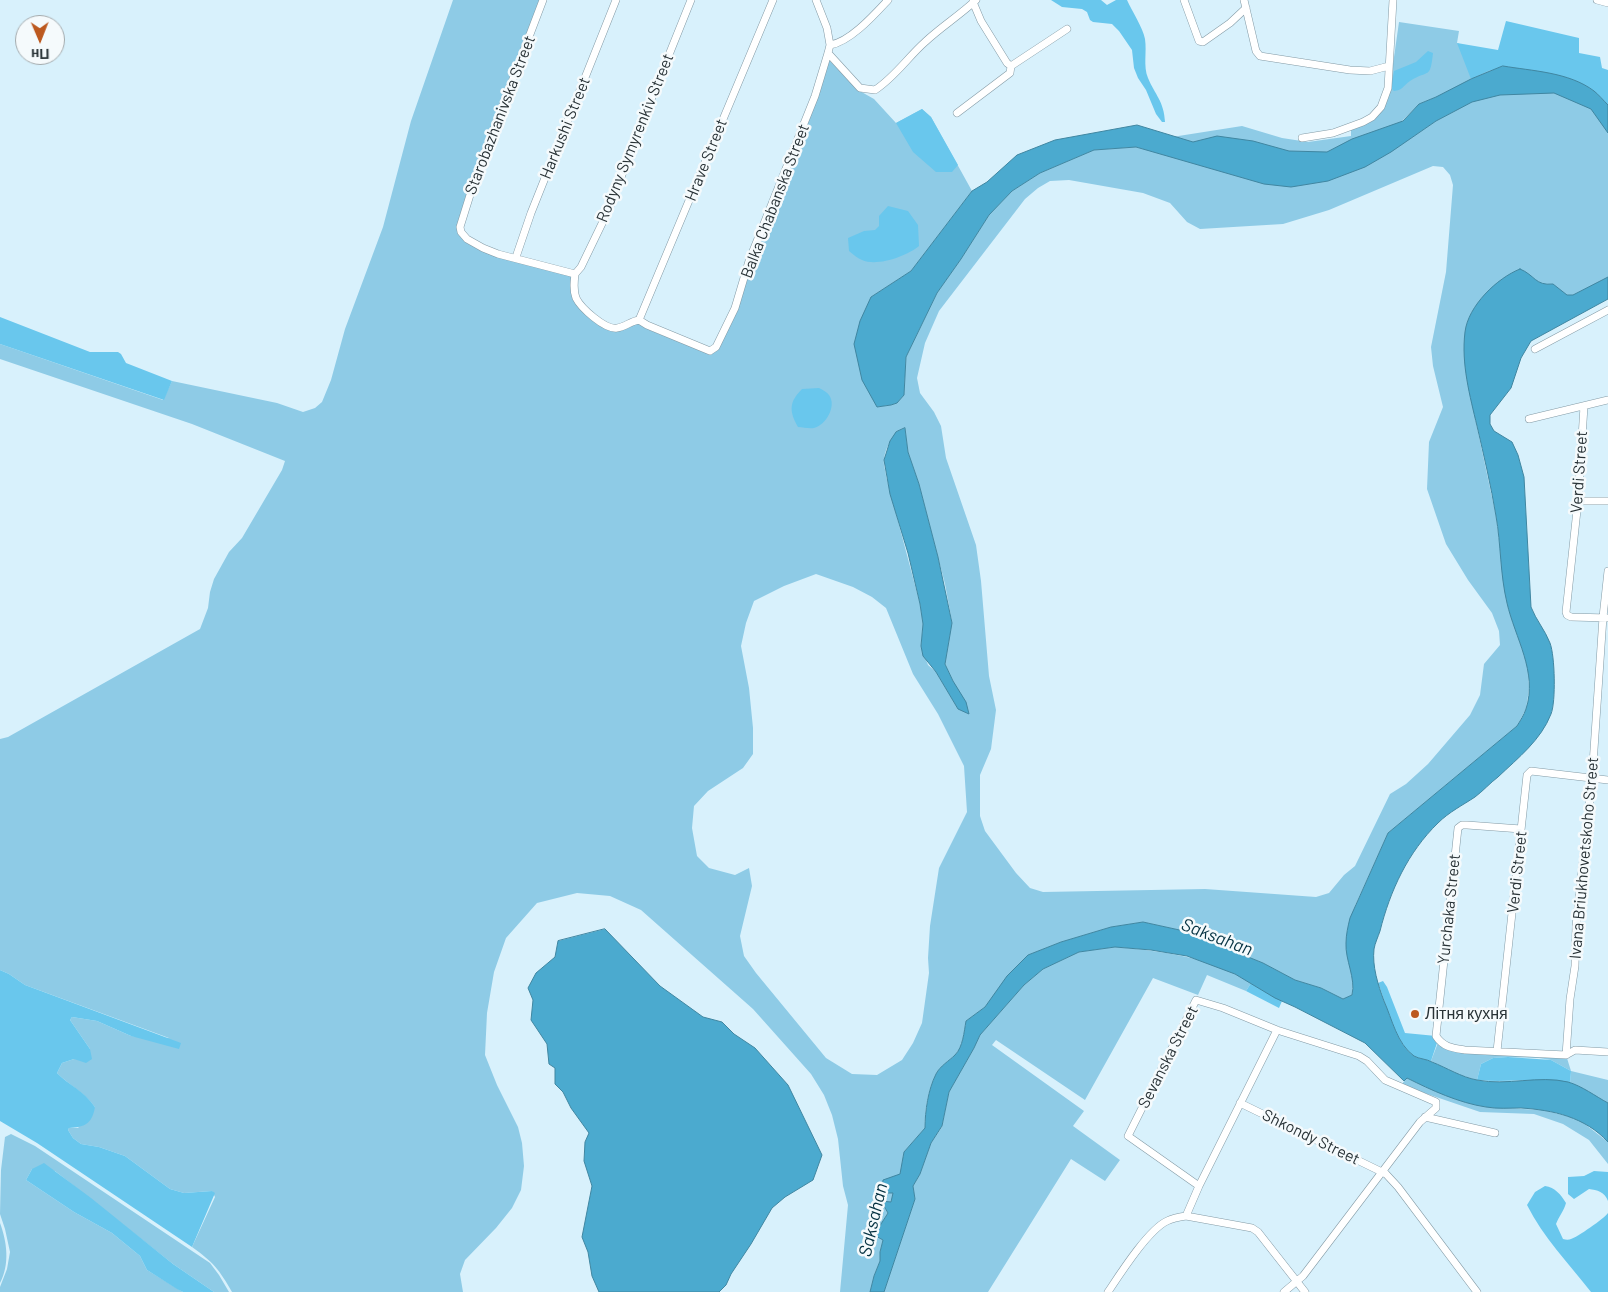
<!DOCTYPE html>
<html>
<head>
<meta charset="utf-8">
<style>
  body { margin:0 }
  #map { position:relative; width:1608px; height:1292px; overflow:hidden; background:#d8f1fc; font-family:Barlow,sans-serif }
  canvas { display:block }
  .north { position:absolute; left:15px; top:15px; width:50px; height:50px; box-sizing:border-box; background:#f5fafc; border:1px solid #a3aaad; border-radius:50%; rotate:179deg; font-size:14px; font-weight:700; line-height:20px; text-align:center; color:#283236 }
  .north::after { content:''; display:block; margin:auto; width:18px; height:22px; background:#bc591f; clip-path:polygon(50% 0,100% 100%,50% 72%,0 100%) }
</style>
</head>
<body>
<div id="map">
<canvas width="1608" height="1292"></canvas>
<div class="north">Пн</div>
</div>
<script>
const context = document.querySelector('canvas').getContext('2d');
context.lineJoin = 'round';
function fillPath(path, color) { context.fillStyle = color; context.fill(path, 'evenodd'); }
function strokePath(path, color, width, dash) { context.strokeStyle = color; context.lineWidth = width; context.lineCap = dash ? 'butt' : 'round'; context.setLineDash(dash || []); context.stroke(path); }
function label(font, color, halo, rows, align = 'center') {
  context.font = font + ' Barlow,sans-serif'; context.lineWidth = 5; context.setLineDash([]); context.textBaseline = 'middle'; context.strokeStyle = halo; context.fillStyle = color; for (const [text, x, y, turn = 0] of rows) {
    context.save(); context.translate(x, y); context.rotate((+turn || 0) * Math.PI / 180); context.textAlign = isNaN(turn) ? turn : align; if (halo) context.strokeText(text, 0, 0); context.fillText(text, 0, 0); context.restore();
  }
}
fillPath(new Path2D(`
  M453,0h90l-82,223 5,18 102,33 4,4 2,19 31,30 29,-4 7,1 5,4 13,6 45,16 3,4 4,1 7,-7 110,-289 30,31 16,9 22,24 26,-14 9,8 41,74 -61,80 -40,26 6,110 14,-2 6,-2 7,-8 2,-38 31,-64 24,-34 28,-44 23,-24 28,-18 54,-23 42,-3 7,2 10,-9 89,-14 40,12 26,4 43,-6v-7l27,-15 10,-15 11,-77 60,9 -2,12 151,59v175l-9,5 -7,6 -43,17 -74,113 21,98 11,86 21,65 1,22 -3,20 -9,17 -129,107 -33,73 -3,89 -9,4 -22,-11 -26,-8 -32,-17 -79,-32 -41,-9 -32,5 -50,15 -33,13 -43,52 -19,14c-2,11 -3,26 -11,34 -6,6 -15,11 -19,19 -8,16 -12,37 -11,54l-21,24 -3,22 -10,28h-10l7,11 -14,22 9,5 -3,12v9l-6,15 -4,16h-30l8,-87 -5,-19 -5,-47 -6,-24 -8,-20 -13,-21 -58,-65 -112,-99 -31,-14 -33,-3 -40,10 -31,35 -12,34 -7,41 -2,42 12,30 21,42 4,16 2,23 -3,24 -9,18 -16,20 -31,32 -5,14 3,18h-231c-13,-23 -19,-30 -40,-45l23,-50 -3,-6 -28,2 -14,-4 -45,-33 -26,-9 -18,-3 -8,-6 -5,-8 1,-2h9l17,-21c-12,-16 -25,-21 -38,-34l5,-10 12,-4 16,-10 -20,-29 2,-3 25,4 34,15 38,2 -144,-53 -16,-11 -9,-4v-231l8,-2 192,-108 8,-21 2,-16 4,-13 15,-27 13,-14 40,-68 3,-9 -93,-37 -192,-65v-15l163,56 9,-19 105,22 26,9 12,-4 7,-6 9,-22 14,-51 38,-102 28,-106zM1436,97l31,7 -31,17 -25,17 -9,-17 17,-17zM1433,166l10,1 7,8 3,10 -7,87 -15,75 2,19 10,41 -14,35 -2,47 19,55 22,36 24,33 7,18 1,14 -16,19 -4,31 -10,20 -42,49 -22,20 -16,10 -35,72 -11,9 -15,18 -13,4 -111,-8 -162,3 -13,-4 -14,-15 -31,-42 -5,-15v-41l11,-26 5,-39 -7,-34 -8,-95 -5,-36 -30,-87 -5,-32 -7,-14 -14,-19 -3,-15 8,-35 14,-32 86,-112 13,-11 12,-7 19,-1 74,13 27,10 17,19 13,7 83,-5 46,-14zM905,428l3,24 11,32 26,100 7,38 -7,41 8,18 5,28 -22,-37 -8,-7 -7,-19 2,-22 -3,-20 -34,-128c0,-5 -3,-11 -2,-16 1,-14 10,-26 21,-32zM816,574l37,13 19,10 14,11 27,66 25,40 26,52 3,46 -28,56 -9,58 -2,32 1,15 -7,50 -9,20 -11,17 -25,15 -25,-1 -26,-16 -70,-85 -12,-17 -4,-20 12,-50 -3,-18 -14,7 -26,-7 -12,-12 -5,-28 2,-22 14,-15 35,-23 10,-14v-26l-4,-40 -8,-42 5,-23 8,-22 30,-15z
  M1115,947c47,4 96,10 136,36l-5,8 -39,-16 -9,20 -45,-17 -68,122 -89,-60 -4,5 92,66 -11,15 47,34 -15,21 -34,-22 -83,133h-104l31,-93 -2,-13 7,-12 11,-31 11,-16 7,-35 25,-44 6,-13 44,-50 19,-16 36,-17z
  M1439,1040l9,7 118,8 5,16 37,9v23l-38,-20 1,-12 -20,-11 -12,-2 -31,-1 -15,1 -12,6 -4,16 -20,-6 -26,-13z
  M1407,1078l23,11 56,18 56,3 21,5 18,6 27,21v22l-19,-24 -26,-16 -29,-10 -54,-2 -79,-27z
  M11,1134l24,12 175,117 9,12 10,17h-15l-41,-28 -118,-93 -23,-2 -6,11 48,32 38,21 28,23 7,14 36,22h-183v-5l7,-18 3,-17 -5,-23 -5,-15 1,-44 4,-33z
  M0,1223c7,19 10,41 0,60z`), '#8ecbe6');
fillPath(new Path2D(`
  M1051,0h50l6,5 9,-5h11c5,11 16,28 18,39 2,13 -2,27 3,39 7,17 16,23 17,44h-3l-6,-8 -10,-24 -8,-12 -4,-10 -2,-18 -13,-19 -7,-7 -19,-2 -3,-2 -3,-8 -5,-3 -20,-2z
  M1506,21l73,17v15l21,4 2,11 6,2v35l-16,-15 -20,-10 -82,-10 -19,9 -14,-36 41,7z
  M1428,51l5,2c-3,27 -4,16 -23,28 -7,5 -7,9 -16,10l-3,-3 3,-17 22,-9z
  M922,109l9,8 27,48 -6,7h-16l-23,-20 -17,-29z
  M888,206l20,5 10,14 1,21c-12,10 -42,21 -57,14 -5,-2 -9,-6 -13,-9l-1,-13 16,-7 11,-1 4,-4v-10z
  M0,317l90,35h28l3,2 5,9 46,18 -8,19 -164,-56z
  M819,388c4,2 8,4 10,7 8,11 -3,30 -15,33 -5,1 -11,-1 -16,-1 -9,-16 -9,-25 4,-38z
  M0,970l9,4 16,11 156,58 -2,6 -48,-13 -34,-15 -25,-4 -2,3 20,29 2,10 -6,4 -12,-4 -12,4 -5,10c13,13 26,17 38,34 -3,17 -10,20 -26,21l-1,2 5,8 8,6 18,3 26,9 45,33 14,4 28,-2 3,2 -23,54 -155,-104 -37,-22z
  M1383,981l4,6 18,46 31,3 2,4 -7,21c-4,-1 -11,-2 -15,-4 -20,-10 -30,-54 -38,-74z
  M1251,983l31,18 -3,7 -33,-17z
  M1508,1057l43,3 20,11 -1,12c-31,-6 -62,0 -93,-3l4,-16 12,-6z
  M44,1163l47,35 82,66 41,28h-31l-6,-3 -30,-19 -7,-14 -28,-23 -38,-21 -48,-32 6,-11z
  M1594,1171l14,1v29c-3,-9 -11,-11 -19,-12l-15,10 -6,-5v-17l16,-1z
  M1545,1186c10,1 16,9 21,17 -2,8 -7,13 -10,21l7,15c3,1 6,1 8,0 5,-1 34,-21 37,-26v79h-17c-22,-28 -48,-55 -64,-87l8,-13z`), '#69c7ed');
const water = new Path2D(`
  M1503,66c29,5 66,6 91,25 5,4 9,9 14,14v28l-17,-24 -37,-16 -54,2 -28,7 -36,19 -45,31 -26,15 -37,14 -37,6 -27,-3 -128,-37 -42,3 -54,23 -28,18 -23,24 -28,44 -24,34 -31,64 -2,38 -7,8 -6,2 -14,2 -15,-27 -8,-36 6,-23 11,-24 40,-26 61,-80 15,-9 30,-27 38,-15 82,-15 56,17 24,-6 36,5 36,10 38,1 25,-13 51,-18 16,-17 17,-7 35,-18z
  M1520,269c15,6 15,17 33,15l14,11h6l35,-18v22l-77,42 -10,17 -10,30 -21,27v9l4,7 18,11 6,13 6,22 7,130c5,13 14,23 19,36 5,13 6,59 1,71 -10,26 -33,44 -53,63 -8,6 -15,14 -23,20 -12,8 -26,15 -37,26 -30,29 -48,68 -58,108 -2,6 -5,12 -6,18 -2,17 4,36 10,52 8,18 13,43 30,55 5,3 13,3 18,6 15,6 29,15 45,18 30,6 62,-5 91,2 14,4 27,14 40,21v39c-23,-25 -55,-32 -87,-34 -12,0 -24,1 -35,-1 -27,-4 -55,-17 -79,-29l-3,3 -39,-38 -70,-36 -20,-9 -40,-24 -48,-18 -36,-6 -36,-3 -36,5 -36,17 -19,16 -44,50 -6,13 -25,44 -7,34 -11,17 -11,31 -7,12 2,13 -31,93h-14l4,-16 6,-15v-9l3,-12 -9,-5 14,-22 -7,-12 10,1 2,-9h-11l1,-13 17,-6 4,-22 21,-24c0,-17 3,-38 11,-54 4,-8 13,-13 19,-19 8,-8 9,-23 11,-34l19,-14 22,-31 21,-21 33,-13 50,-15 32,-5 41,9 79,32 32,17 26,8 22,11 9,-4c4,-17 -7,-35 -6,-52 0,-8 2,-17 4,-25l38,-85 129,-107c3,-5 7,-11 9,-17 12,-37 -11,-71 -19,-106 -7,-29 -6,-59 -11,-87 -5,-30 -12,-60 -19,-90 -7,-30 -16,-62 -12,-94 3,-26 32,-54 55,-63z
  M905,428l3,24 11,32 19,73 14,66 -7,41 8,17 13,21 3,12 -11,-5 -22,-37 -13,-16 -2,-10 2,-22 -3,-20 -12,-51 -18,-59 -6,-34 6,-19 6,-9z
  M605,929l55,57 43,31 19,5 12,12 21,14 33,37 34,70 -9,25 -28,17 -13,11 -21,36 -20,30 -5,11 -7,7h-120l-7,-16 -4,-24 -6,-15 10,-51 -8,-25 1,-19 4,-9 -18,-25 -8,-16 -8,-8v-16l-6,-4 -2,-20 -16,-24 2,-20 -5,-12 8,-15 19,-16 3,-16z`);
fillPath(water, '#4baacf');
strokePath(water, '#4086a1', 1);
const minor = new Path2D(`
  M543,0l-68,179 -15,48 1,5 6,7 16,9 15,6 77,20c-1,8 -2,16 1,24 5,10 29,32 41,30 8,-1 14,-7 22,-8l8,5 63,26 6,-4 19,-39 14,-47 66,-165 13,-43 2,-8 -3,-17 -11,-28
  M1184,0l15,41 4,1 27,-19 16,-15
  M1244,0l12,51 4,5 90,14 20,1 19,-5
  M1597,0l11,3
  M973,2l8,19 26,42 4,3
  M830,45c20,-3 44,-30 58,-45
  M828,53l32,35 15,2c20,-13 33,-33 50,-48 16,-15 35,-27 51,-42
  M957,113l53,-40 1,-7 56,-37
  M1302,138l31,-5 30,-11 9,-5 9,-10 7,-19 5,-88
  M516,257l15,-44 85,-213
  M575,274l6,-7 28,-58 31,-82 51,-127
  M639,320l134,-320
  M1535,349l73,-39
  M1584,406l-6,95 -12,111 1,3 4,2 37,1
  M1529,419l79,-19
  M1578,501h30
  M1521,829l-54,-4h-5l-4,3 -22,208c7,11 16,12 29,14l101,5 9,-5 33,2
  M1497,1051l30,-276 4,-4 77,9
  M1566,1055l4,-56 5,-33 1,-40 16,-147 11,-162 5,-46
  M1240,1103l146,71 12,13 79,105
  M1425,1117l70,16
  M1199,1186l-71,-50 68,-136 27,8 54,22 82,26 8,5 18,19 51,22v6l-16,14 -117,154 -19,16
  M1186,1216l66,12 6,4 47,60
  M1108,1292c12,-18 40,-62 59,-71 6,-3 12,-4 19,-5l13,-30 78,-156`);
strokePath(minor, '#839aa5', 8);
strokePath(minor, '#fff', 7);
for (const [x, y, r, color] of [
  [1415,1014,5,"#bc591f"]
]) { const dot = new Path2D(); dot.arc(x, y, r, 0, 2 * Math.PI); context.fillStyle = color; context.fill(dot); strokePath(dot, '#f5fafc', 2); }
label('16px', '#283236', '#f5fafc', [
  ["Starobazhanivska Street",500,115,-69],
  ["Harkushi Street",565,128,-68],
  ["Rodyny Symyrenkiv Street",635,138,-68],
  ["Hrave Street",706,160,-68],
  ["Balka Chabanska Street",775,201,-69],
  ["Verdi Street",1579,472,-86],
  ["Ivana Briukhovetskoho Street",1584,858,-85],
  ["Verdi Street",1517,872,-84],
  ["Yurchaka Street",1449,909,-84],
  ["Sevanska Street",1168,1057,-63],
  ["Shkondy Street",1311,1137,26]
]);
label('16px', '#283236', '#f5fafc', [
  ["Літня кухня",1425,1014]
], 'left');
label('italic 18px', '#053242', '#f5fafc', [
  ["Saksahan",1217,937,21],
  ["Saksahan",873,1220,-77]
]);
</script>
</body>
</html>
